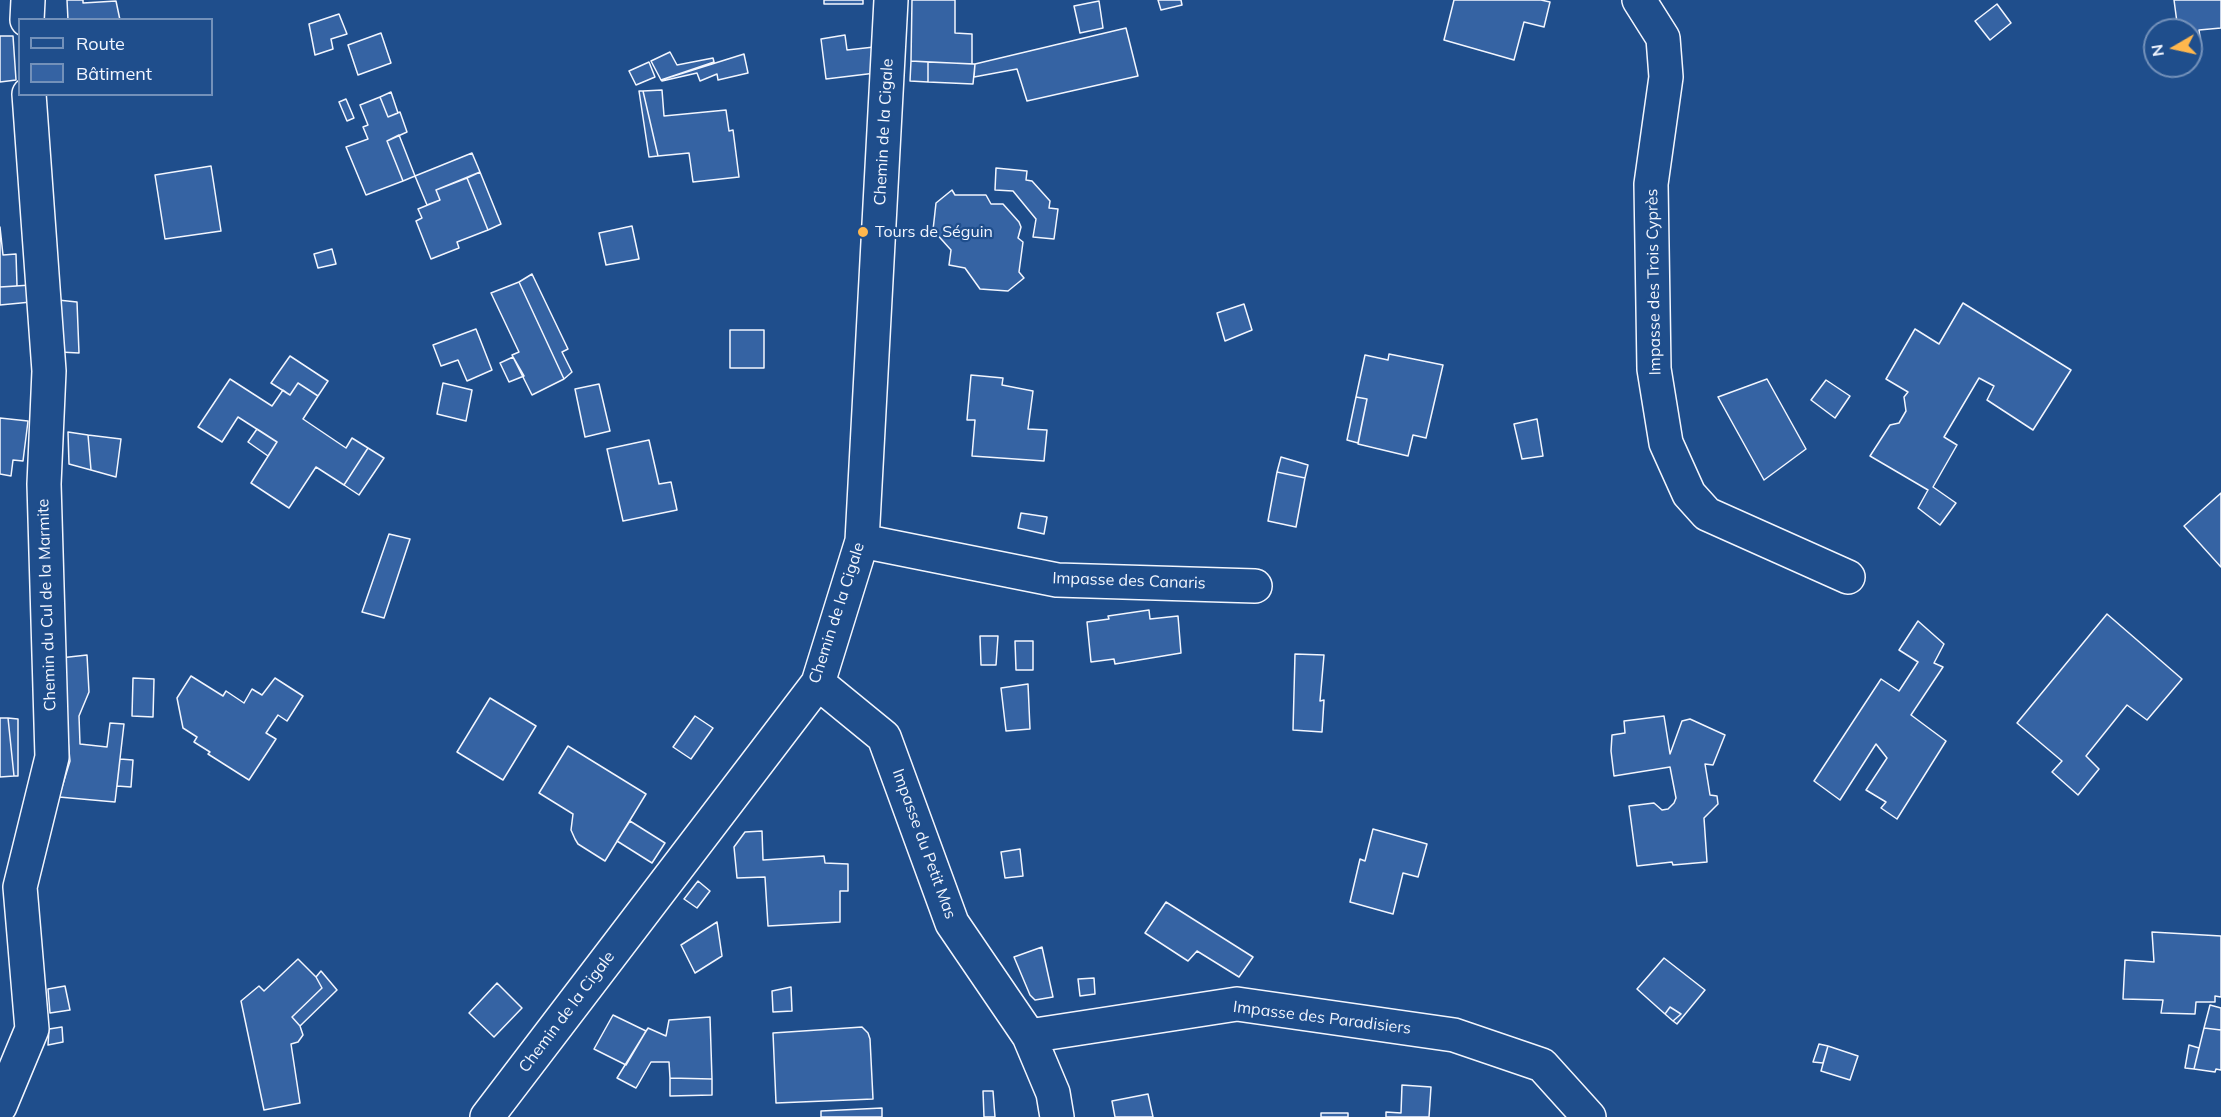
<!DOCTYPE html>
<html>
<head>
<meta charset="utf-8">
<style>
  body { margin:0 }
  #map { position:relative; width:2221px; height:1117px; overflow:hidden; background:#1f4e8c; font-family:Mulish,sans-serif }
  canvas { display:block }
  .legend { position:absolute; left:18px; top:18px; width:195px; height:78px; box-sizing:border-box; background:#1f4e8c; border:2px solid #7391ba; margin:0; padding:8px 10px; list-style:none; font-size:18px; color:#f2f6ff }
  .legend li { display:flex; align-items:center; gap:12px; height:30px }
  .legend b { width:30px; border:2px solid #7391ba }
  .north { position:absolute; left:2143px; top:18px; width:60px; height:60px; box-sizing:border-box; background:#1f4e8c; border:2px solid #7391ba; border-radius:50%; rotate:261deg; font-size:16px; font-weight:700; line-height:24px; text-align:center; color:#f2f6ff }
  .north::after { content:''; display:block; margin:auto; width:21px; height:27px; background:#ffb74d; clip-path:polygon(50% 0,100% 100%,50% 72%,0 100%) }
</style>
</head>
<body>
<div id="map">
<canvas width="2221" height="1117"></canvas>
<ul class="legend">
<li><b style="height:8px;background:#1f4e8c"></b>Route</li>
<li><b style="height:16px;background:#3563a3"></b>Bâtiment</li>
</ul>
<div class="north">N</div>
</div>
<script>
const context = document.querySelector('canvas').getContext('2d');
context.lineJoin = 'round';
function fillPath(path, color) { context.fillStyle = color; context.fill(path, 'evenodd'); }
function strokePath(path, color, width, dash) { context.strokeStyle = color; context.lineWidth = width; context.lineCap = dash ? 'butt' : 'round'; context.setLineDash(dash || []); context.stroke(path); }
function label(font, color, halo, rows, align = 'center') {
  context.font = font + ' Mulish,sans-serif'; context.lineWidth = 4.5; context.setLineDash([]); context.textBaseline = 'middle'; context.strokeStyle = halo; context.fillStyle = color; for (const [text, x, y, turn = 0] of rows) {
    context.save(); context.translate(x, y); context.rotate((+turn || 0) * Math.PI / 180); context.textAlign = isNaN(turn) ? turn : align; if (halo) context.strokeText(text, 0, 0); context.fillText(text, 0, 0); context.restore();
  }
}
const building = new Path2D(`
  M67,0h16v3l33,-2 4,19h-52z
  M824,0h39v4h-39z
  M912,0h43v33l17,1v30l-61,-3z
  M1158,0h23l1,5 -21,5z
  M1454,0h87l9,2 -6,25 -20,-5 -10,38 -70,-20z
  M2174,0h47v28l-22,2 2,14 -10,2v-16h-13z
  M1099,1l4,27 -23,5 -6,-27z
  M1997,4l14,19 -21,17 -15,-19z
  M339,14l8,20 -16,5 2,10 -18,6 -6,-31z
  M1126,28l12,48 -111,25 -10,-32 -43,8 1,-13z
  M381,33l10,30 -33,12 -10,-30z
  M845,35l2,15 36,-4 1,26 -58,7 -5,-40z
  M0,36h13l3,44 -16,2z
  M670,52l7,13 36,-7 1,4 -53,18 -10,-19z
  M744,54l4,19 -30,7 -1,-6 -17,7 -3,-8 -35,8 -1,-1z
  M911,61l17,1v20l-18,-1z
  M649,62l6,15 -19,8 -7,-14z
  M928,62l47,2 -2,20 -45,-2z
  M662,90l2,26 62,-6 3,21 4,-1 6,47 -46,5 -4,-29 -31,3 -15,-65z
  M639,91h4l15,65 -9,1z
  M391,92l7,21 -10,4 -8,-20z
  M380,97l8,20 12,-5 7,20 -20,9 16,40 -37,14 -20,-48 22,-8 -5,-12 5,-2 -8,-20z
  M346,99l8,19 -7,3 -8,-19z
  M399,135l16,41 -12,5 -16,-40z
  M472,153l8,19 -44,18 4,10 -13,5 -12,-29z
  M211,166l10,65 -56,8 -10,-64z
  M996,168l31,3 -1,9 6,1 18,20 -1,7 9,1 -4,30 -21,-2 3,-18 -23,-28 -18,-1z
  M480,172l21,52 -13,6 -21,-52z
  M467,178l21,52 -31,12 2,6 -28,11 -15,-38 6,-3 -4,-9 22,-9 -4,-10z
  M952,190l3,5h31l5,9h12l16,18 2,5 -3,11 5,4 -4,30 5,6 -16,13 -28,-2 -15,-21 -16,-3 2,-15 -18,-20 3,-27z
  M632,226l7,33 -33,6 -7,-32z
  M0,227l3,28 13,-1 1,32 -17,1z
  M332,249l4,15 -18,4 -4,-14z
  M532,274l36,75 -6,3 10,20 -8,7 -45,-97z
  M519,282l45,97 -32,16 -20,-40 7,-3 -28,-59z
  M31,285v17l-31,3v-18z
  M58,300l19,2 2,51 -19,-1z
  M1963,303l108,67 -38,60 -46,-30 7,-14 -15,-8 -35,59 13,8 -24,42 23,16 -16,22 -22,-17 10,-18 -58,-34 20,-31 9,-2 7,-12 -2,-14 4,-5 -22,-13 29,-50 24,15z
  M1244,304l8,26 -27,11 -8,-28z
  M476,329l16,41 -25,11 -9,-21 -17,6 -8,-21z
  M730,330h34v38h-34z
  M1389,354l54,11 -17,73 -13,-3 -5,21 -50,-12 9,-45 -11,-2 9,-42 23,5z
  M290,356l38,25 -10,15 -20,-13 -8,12 -19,-12z
  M513,357l11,19 -15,6 -9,-19z
  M971,375l32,3 -1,7 31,6 -5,38 19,1 -3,31 -72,-5 3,-36h-8z
  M230,379l42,27 11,-16 7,5 8,-12 20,13 -15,23 43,29 6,-10 16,10 -24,37 -28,-18 -27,41 -38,-25 26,-41 -39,-25 -16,25 -24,-15z
  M1767,379l39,70 -42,31 -46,-83z
  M1826,380l24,16 -15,22 -24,-18z
  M443,383l29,7 -6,31 -29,-7z
  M599,384l11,47 -25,6 -10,-48z
  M1356,397l11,2 -9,44 -11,-3z
  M0,418l28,3 -5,40 -10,-1 -2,16 -11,-2z
  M1537,419l6,37 -21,3 -8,-35z
  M257,429l20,13 -9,14 -20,-14z
  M68,432l20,3 3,35 -22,-6z
  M88,435l33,4 -5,38 -25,-7z
  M649,440l10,44 12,-2 6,28 -54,11 -16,-72z
  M368,448l16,10 -25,37 -15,-10z
  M1281,457l27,8 -3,13 -28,-6z
  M1277,472l28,6 -9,49 -28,-6z
  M2221,493v74l-37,-41z
  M1021,513l26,4 -3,17 -26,-6z
  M389,534l21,5 -26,79 -22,-6z
  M1149,610l1,9 28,-3 3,37 -66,11 -1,-5 -23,3 -4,-40 22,-3 -1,-3z
  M2107,614l75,65 -35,41 -20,-15 -41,51 13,13 -21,26 -26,-23 10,-11 -45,-38z
  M1918,621l26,23 -10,19 9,4 -32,48 35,26 -49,78 -16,-11 5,-6 -20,-12 21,-32 -11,-14 -36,56 -26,-19 67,-102 18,12 19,-29 -19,-12z
  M980,636h18l-2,29h-15z
  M1015,641h18v29h-17z
  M1295,654l29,1 -4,46 4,-1 -2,32 -29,-2z
  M87,655l2,37 -10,24 1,28 27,3 3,-24 14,1 -9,78 -56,-5 11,-36 -10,-103z
  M191,676l32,20 3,-5 18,12 8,-14 10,6 13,-17 28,18 -16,25 -9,-6 -12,18 10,6 -27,41 -41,-26 2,-2 -16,-10 3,-5 -14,-9 -6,-30z
  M133,678l21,1 -1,38 -21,-1z
  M1028,684l2,45 -24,2 -5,-43z
  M490,698l46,28 -33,54 -46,-28z
  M695,716l18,12 -22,31 -18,-12z
  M1664,716l6,38 12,-33 8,-2 35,16 -12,30 -8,-1 5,31 7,1 1,8 -14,14 3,44 -34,3 -1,-3 -35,4 -8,-60 25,-3 8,7 6,-1 6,-6 2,-5 -6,-31 -56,9 -3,-25 1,-16 13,-2 -1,-12z
  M0,718h8l6,58 -14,1z
  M8,718l10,1v57h-4z
  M568,746l78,48 -41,67 -27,-17 -3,-5 -4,-9 2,-16 -34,-21z
  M120,759l13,1 -2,27 -14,-1z
  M630,821l35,22 -13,20 -35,-22z
  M1373,829l54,15 -9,33 -15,-4 -10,41 -43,-12 10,-43 5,2z
  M762,831l1,29 61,-4 1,7 23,1v27h-8v31l-72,4 -3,-49 -28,1 -3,-31 11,-15z
  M1020,849l3,27 -18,2 -4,-26z
  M698,881l12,10 -13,17 -13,-9z
  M1166,902l87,55 -14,20 -42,-26 -9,10 -43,-28z
  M717,922l5,34 -27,17 -14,-28z
  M2152,932l69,4v61l-6,-1v6h-19l-1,12 -34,-1 2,-13 -40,-1 2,-39 29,2z
  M1042,947l11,50 -18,3 -5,-5 -16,-38z
  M1664,958l41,32 -28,34 -4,-3 8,-7 -11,-7 -5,7 -28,-25z
  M298,959l18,18 6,11 -30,29 8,9 3,9 -5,7 -7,2 9,59 -36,7 -23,-109 18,-15 5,5z
  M321,971l16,19 -37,36 -8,-9 30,-29 -6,-11z
  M1094,978l1,16 -15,2 -2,-17z
  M497,983l25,25 -28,29 -25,-24z
  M65,986l5,24 -20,3 -2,-24z
  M791,987l1,24 -19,1 -1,-21z
  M2210,1005l11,3v22l-17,-2z
  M1670,1007l11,7 -8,7 -8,-7z
  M613,1015l33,16 -20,34 -32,-16z
  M710,1017l2,62 -42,-1 -1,-16h-18l-15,26 -19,-10 31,-50 18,8 3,-16z
  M62,1027l1,15 -15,3 1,-16z
  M862,1027l6,6 2,6 3,60 -97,4 -3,-70z
  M2204,1028l17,2v40l-5,-1 -1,3 -21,-3z
  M1819,1044l9,2 -5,17 -10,-1z
  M2189,1045l10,3 -5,21 -9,-1z
  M1828,1046l30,10 -8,24 -29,-9z
  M670,1078l42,1v16l-42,1z
  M1402,1085l29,2 -2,30h-43v-5l15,1z
  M983,1091h10l2,26h-11z
  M1148,1094l5,23h-38l-3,-16z
  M882,1108v9h-61v-6z
  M1321,1113h27v4h-27z`);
fillPath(building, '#3563a3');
strokePath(building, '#f2f6ff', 1.5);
const minor = new Path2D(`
  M1639,0l24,38 3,39 -15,107 3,185 12,74 23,51 18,20 141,63
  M27,20l1,-20
  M862,541l195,39 198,6
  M818,683l66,54 68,186 77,113 24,57 4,24
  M1029,1036l208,-32 217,31 88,30 47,52
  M0,1106l32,-77 -12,-142 32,-130 -8,-273 5,-113 -20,-277
  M487,1117l331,-434 44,-142 29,-541`);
strokePath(minor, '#f2f6ff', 36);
strokePath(minor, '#1f4e8c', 33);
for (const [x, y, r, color] of [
  [863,232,6,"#ffb74d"]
]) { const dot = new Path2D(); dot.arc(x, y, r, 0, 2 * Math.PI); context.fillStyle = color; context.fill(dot); strokePath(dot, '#1f4e8c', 2); }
label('16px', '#f2f6ff', '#1f4e8c', [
  ["Chemin de la Cigale",884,132,-87],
  ["Impasse des Trois Cyprès",1654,282,-91],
  ["Impasse des Canaris",1129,581,2],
  ["Chemin du Cul de la Marmite",47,605,-92],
  ["Chemin de la Cigale",837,613,-72],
  ["Impasse du Petit Mas",924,844,70],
  ["Chemin de la Cigale",567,1012,-53],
  ["Impasse des Paradisiers",1322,1018,7]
]);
label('16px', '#f2f6ff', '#1f4e8c', [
  ["Tours de Séguin",875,232]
], 'left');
</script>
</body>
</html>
